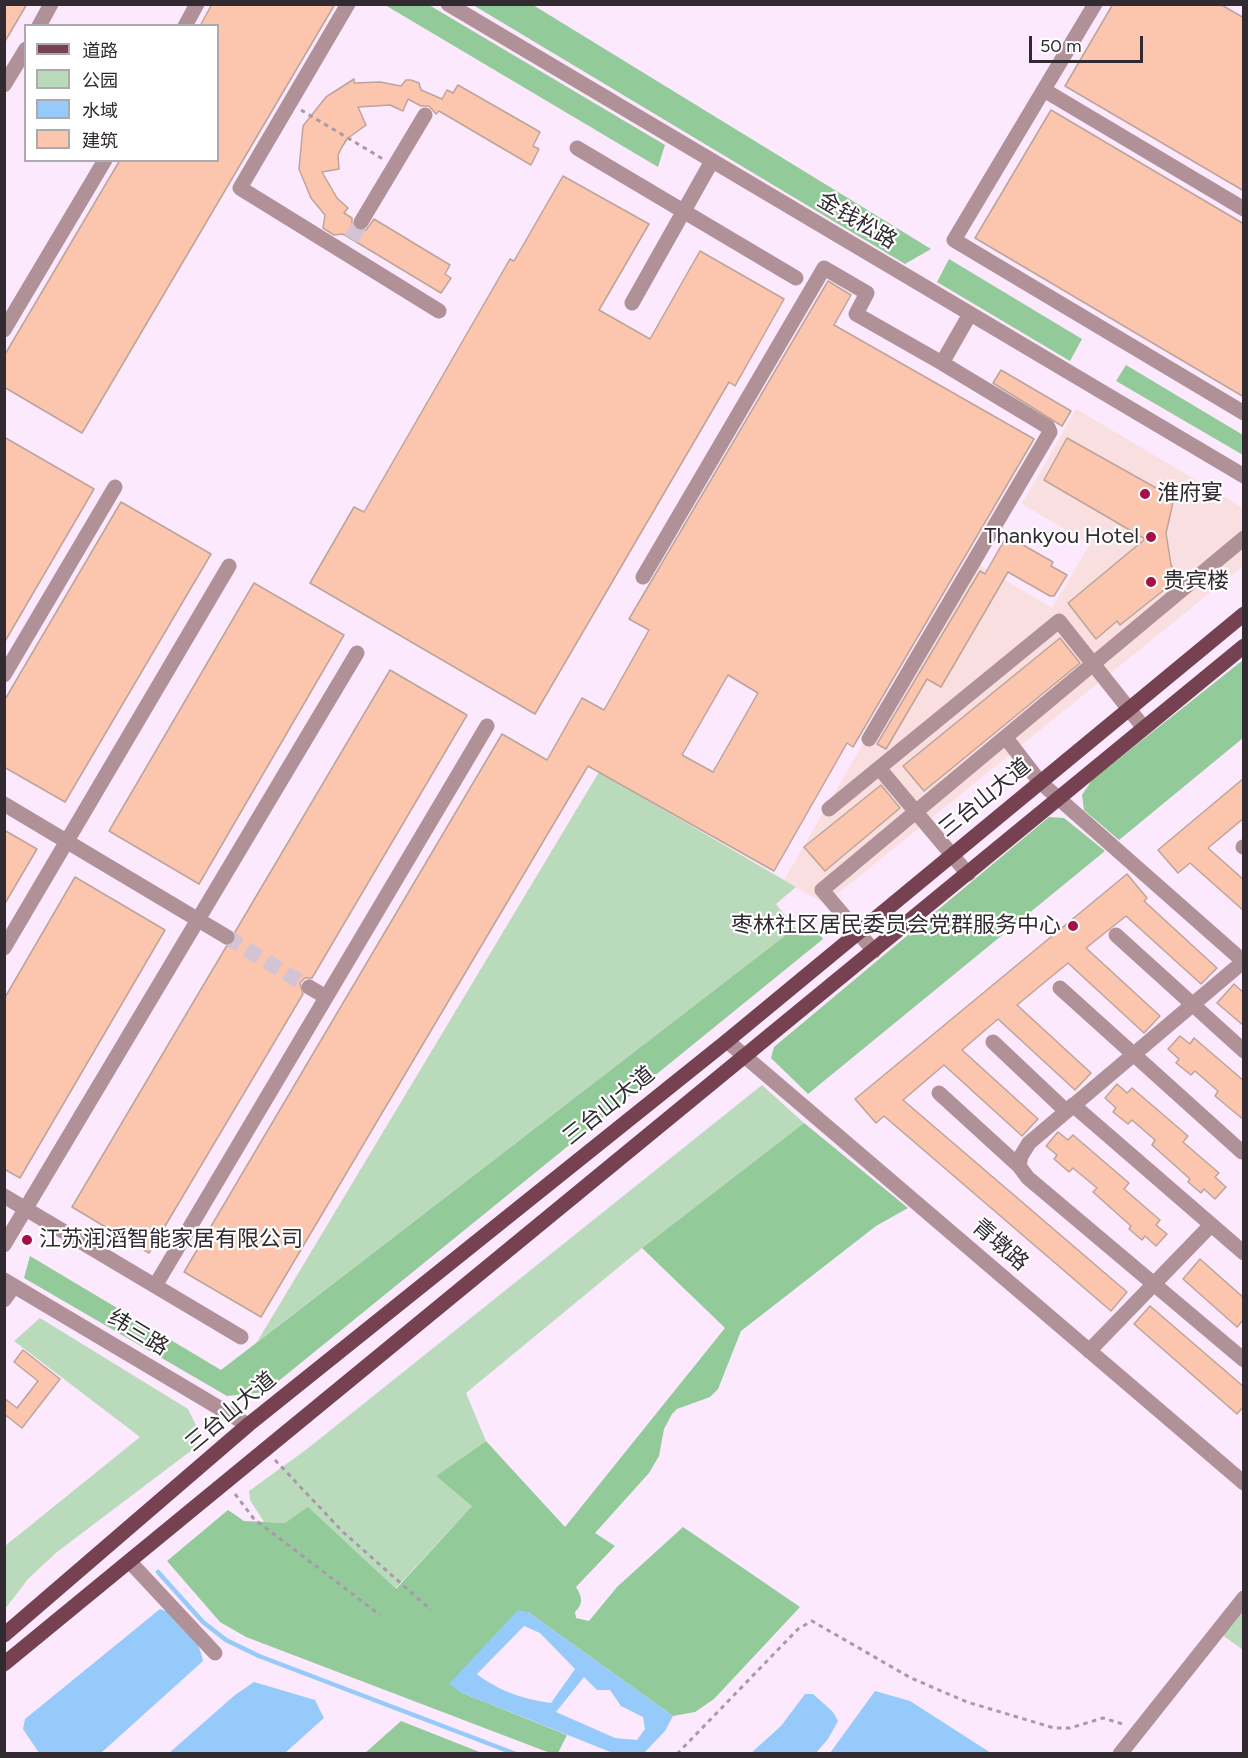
<!DOCTYPE html>
<html>
<head>
<meta charset="utf-8">
<style>
  body { margin:0 }
  #map { position:relative; width:1248px; height:1758px; overflow:hidden; background:#fce9fd; font-family:Figtree,"Noto Sans SC",sans-serif }
  canvas { display:block }
  .frame { position:absolute; inset:0; border:6px solid #312a31; pointer-events:none }
  .legend { position:absolute; left:24px; top:24px; width:195px; height:138px; box-sizing:border-box; background:#fff; border:2px solid #adaaad; margin:0; padding:8px 10px; list-style:none; font-size:18px; color:#312a31 }
  .legend li { display:flex; align-items:center; gap:12px; height:30px }
  .legend b { width:30px; border:2px solid #adaaad }
  .scale { position:absolute; left:1029px; top:36px; width:114px; height:27px; box-sizing:border-box; border:3px solid #312a31; border-top:0; padding-left:8px; font-size:18px; line-height:21px; white-space:nowrap; color:#312a31; -webkit-text-stroke:4px #fff; paint-order:stroke }
</style>
</head>
<body>
<div id="map">
<canvas width="1248" height="1758"></canvas>
<div class="frame"></div>
<ul class="legend">
<li><b style="height:8px;background:#764251"></b>道路</li>
<li><b style="height:16px;background:#b9dbbc"></b>公园</li>
<li><b style="height:16px;background:#96cafa"></b>水域</li>
<li><b style="height:16px;background:#fcc6ae"></b>建筑</li>
</ul>
<div class="scale">50 m</div>
</div>
<script>
const context = document.querySelector('canvas').getContext('2d');
context.lineJoin = 'round';
function fillPath(path, color) { context.fillStyle = color; context.fill(path, 'evenodd'); }
function strokePath(path, color, width, dash) { context.strokeStyle = color; context.lineWidth = width; context.lineCap = dash ? 'butt' : 'round'; context.setLineDash(dash || []); context.stroke(path); }
function label(font, color, halo, rows, align = 'center') {
  context.font = font + ' Figtree,"Noto Sans SC",sans-serif'; context.lineWidth = 4.5; context.setLineDash([]); context.textBaseline = 'middle'; context.strokeStyle = halo; context.fillStyle = color; for (const [text, x, y, turn = 0] of rows) {
    context.save(); context.translate(x, y); context.rotate((+turn || 0) * Math.PI / 180); context.textAlign = isNaN(turn) ? turn : align; if (halo) context.strokeText(text, 0, 0); context.fillText(text, 0, 0); context.restore();
  }
}
fillPath(new Path2D(`
  M1076,409l167,99v58l-418,338 -41,-24 186,-321 82,49 38,-64 -68,-40z`), '#fadfe0');
fillPath(new Path2D(`
  M599,772l197,115 -20,17 19,24 -538,414z
  M762,1085l42,38 -162,125 -176,145 20,48 -50,35 37,29 -78,84 -87,-81 -23,15 -21,-1 -14,-22 -1,-9 58,-42z
  M40,1318l148,91 13,26 -9,15 -135,102 -29,27 -23,30v-63l135,-109 -126,-96z
  M1243,1607v43l-22,-16z`), '#b9dbbc');
fillPath(new Path2D(`
  M385,5h44l236,140 -7,22z
  M473,5h60l398,244 -26,15z
  M949,259l133,80 -12,22 -133,-79z
  M1126,365l117,70v20l-127,-74z
  M1243,660v78l-124,102 -35,-30 -2,-15 10,-15z
  M1049,817l15,1 41,33 -297,243 -37,-36 3,-11z
  M795,928l9,8 12,-8 7,11 -558,453 -38,4 -203,-118 6,-22 191,114z
  M804,1123l104,85 -32,18 -135,105 -23,58 -8,8 -33,12 -5,5 -8,15 -5,27 -10,17 -54,60 20,13 -39,41c6,10 8,16 -1,25l1,6 13,3 28,-34 66,-60 117,80 -86,92 -19,13 -22,4 -145,-104 -68,80 107,43 -9,18h-8l-304,-116 -26,-15 -53,-61 61,-51 16,11 41,2 23,-16 88,82 76,-83 -36,-30 50,-35 79,86 160,-199 -83,-80z
  M401,1721l81,32h-117z`), '#93ca9a');
fillPath(new Path2D(`
  M160,1609c22,7 39,29 43,52l-102,92h-62l-16,-24 2,-10z
  M518,1610l10,2 145,104 -8,15 -20,21 -32,1 -153,-61 -11,-8zM524,1626l16,7 35,36 -24,34c-25,-3 -55,-13 -74,-29zM584,1677l13,13h13l11,16 22,11 2,12 -8,11 -22,-2 -59,-26z
  M254,1682l61,18 9,18 -39,35h-116l66,-58z
  M875,1691l35,10 81,52h-161z
  M805,1694h8l20,18 5,9 -10,18 -12,14h-65l30,-27z`), '#96cafa');
strokePath(new Path2D(`
  M158,1572l45,50 23,18 33,16 257,98`), '#96cafa', 4.5);
const building = new Path2D(`
  M4,4h23l-23,39z
  M212,4h123l-253,429 -78,-46v-31l116,-196h98v-134h-18z
  M1113,4h107l24,14v173l-179,-105z
  M354,79v4l26,-1 21,4 5,-6h5l8,3 2,7 21,9 5,-9 6,3 5,-8 82,47 -7,14 6,3 -8,16 -92,-54 -3,3 -7,-8h-8l-13,-7 -5,12 -13,-6 -32,2 8,18 -19,14 -5,8 -4,8 1,14 -17,3 15,26 11,10 -4,5 8,5v8l4,4h10l8,-11 76,46 -5,9 6,4 -10,15 -98,-59 -9,1 -11,-7 2,-13 -14,-17 -12,-29 4,-43 23,-29z
  M1051,110l193,114v173l-269,-159z
  M563,176l86,48 -50,86 51,29 50,-88 84,48 -49,87 -6,-4 -194,332 -225,-131 44,-76 10,5 146,-253 4,2z
  M828,281l23,14 -17,30 200,114 -181,308 -6,-4 -73,128 -186,-105 -327,551 -77,-45 318,-538 45,26 35,-62 22,12 45,-80 -20,-11zM728,675l30,18 -45,79 -31,-17z
  M1001,370l70,41 -9,15 -69,-43z
  M4,437l90,52 -90,154z
  M1067,438l107,60 -8,35 5,32 8,13 -59,47 -3,-4 -21,18 -28,-36 77,-64 -101,-59z
  M121,502l90,52 -146,248 -61,-35v-66z
  M1005,539l9,6 2,-4 37,21 -2,4 16,9 -13,21h-4l-42,-24 -67,115 -14,-8 -41,70 -9,-5 103,-173 5,3z
  M254,583l90,52 -145,249 -90,-53z
  M1060,638l20,25 -156,128 -21,-25z
  M390,670l77,45 -155,263h-7l-5,5 3,11 -154,259 -77,-46 154,-260 10,-6 -1,-9z
  M1244,778v40l-36,30 36,32v31l-54,-48 -12,10 -20,-23z
  M881,785l19,23 -75,63 -21,-24z
  M4,830l33,19 -33,56z
  M1127,874l20,24 -3,3 73,67 -16,16 -75,-68 -40,32 74,68 -16,17 -76,-70 -51,42 74,68 -16,17 -77,-71 -36,31 76,69 -16,17 -78,-71 -41,35 224,192 -16,19 -227,-195 -8,7 -21,-24z
  M75,877l90,53 -145,248 -16,-9v-170z
  M1234,984l10,9v33l-27,-23z
  M1180,1036l10,8 4,-6 50,43v39l-29,-24 3,-5 -23,-20 -4,4 -15,-12 3,-4 -11,-10z
  M1117,1084l10,9 5,-5 56,48 -5,6 36,31 -4,4 11,10 -11,12 -11,-10 -3,4 -13,-11 2,-3 -38,-34 3,-5 -23,-20 -4,4 -15,-12 3,-4 -11,-10z
  M1058,1132l10,8 5,-5 56,48 -5,6 36,31 -4,5 11,9 -11,12 -11,-10 -3,4 -13,-11 2,-3 -38,-34 4,-4 -24,-20 -4,4 -15,-13 3,-4 -11,-9z
  M1200,1259l44,39v21l-7,8 -54,-48z
  M1150,1306l94,81v19l-7,8 -103,-90z
  M23,1350l37,29 -38,49 -18,-14v-16l13,10 21,-27 -24,-19z`);
fillPath(building, '#fcc6ae');
strokePath(building, '#bda49a', 1.5);
strokePath(new Path2D(`
  M351,239l10,-17
  M227,937l82,50`), '#d3c3d4', 15, [15, 8]);
strokePath(new Path2D(`
  M301,110l82,49
  M275,1460l68,72 88,78
  M235,1494l19,25 126,96
  M677,1754l121,-125 14,-8 99,57 56,24 87,26h16l33,-10 23,7`), '#a89aa9', 3, [4.5, 4.5]);
strokePath(new Path2D(`
  M348,4l-108,184 199,123
  M448,4l796,472
  M1095,4l-141,236 290,173
  M39,26l12,-22
  M185,26l12,-22
  M4,85l22,-36
  M1044,90l200,119
  M577,148l219,130
  M361,222l64,-107
  M632,303l80,-142
  M4,330l101,-170
  M643,577l181,-309 43,25 -11,21 86,49
  M4,675l111,-188
  M1006,738l34,44 204,180
  M869,739l181,-307 -2,-5 -106,-64 28,-49
  M4,804l223,133
  M829,809l50,-41
  M1243,847h1
  M968,874l-89,-106 180,-147 85,107
  M1116,935l128,116
  M4,948l225,-382
  M874,951l-52,-61 422,-352
  M1244,961l-215,182 -8,13 -2,10 9,12 216,182
  M309,987l17,10
  M1060,988l182,164
  M727,1041l517,442
  M993,1042l73,69
  M939,1093l80,73
  M1073,1105l171,148
  M4,1196l237,141
  M4,1245l353,-592
  M4,1280l244,145
  M155,1286l332,-560
  M4,1300l10,-14
  M1089,1351l122,-126
  M130,1562l85,91
  M1120,1754l124,-156`), '#b09198', 15);
strokePath(new Path2D(`
  M4,1635l244,-210 479,-384 517,-427
  M4,1664l1240,-1018`), '#764251', 15);
for (const [x, y, r, color] of [
  [1145,494,6,"#a60f45"],
  [1151,537,6,"#a60f45"],
  [1151,582,6,"#a60f45"],
  [1073,926,6,"#a60f45"],
  [27,1240,6,"#a60f45"]
]) { const dot = new Path2D(); dot.arc(x, y, r, 0, 2 * Math.PI); context.fillStyle = color; context.fill(dot); strokePath(dot, '#fff', 2); }
label('22px', '#312a31', '#fff', [
  ["金钱松路",857,221,31],
  ["三台山大道",985,798,-39],
  ["三台山大道",609,1106,-39],
  ["青墩路",1000,1245,41],
  ["纬三路",138,1333,31],
  ["三台山大道",231,1412,-40]
]);
label('22px', '#312a31', '#fff', [
  ["淮府宴",1157,494],
  ["Thankyou Hotel",1139,537,"right"],
  ["贵宾楼",1163,582],
  ["枣林社区居民委员会党群服务中心",1061,926,"right"],
  ["江苏润滔智能家居有限公司",39,1240]
], 'left');
</script>
</body>
</html>
